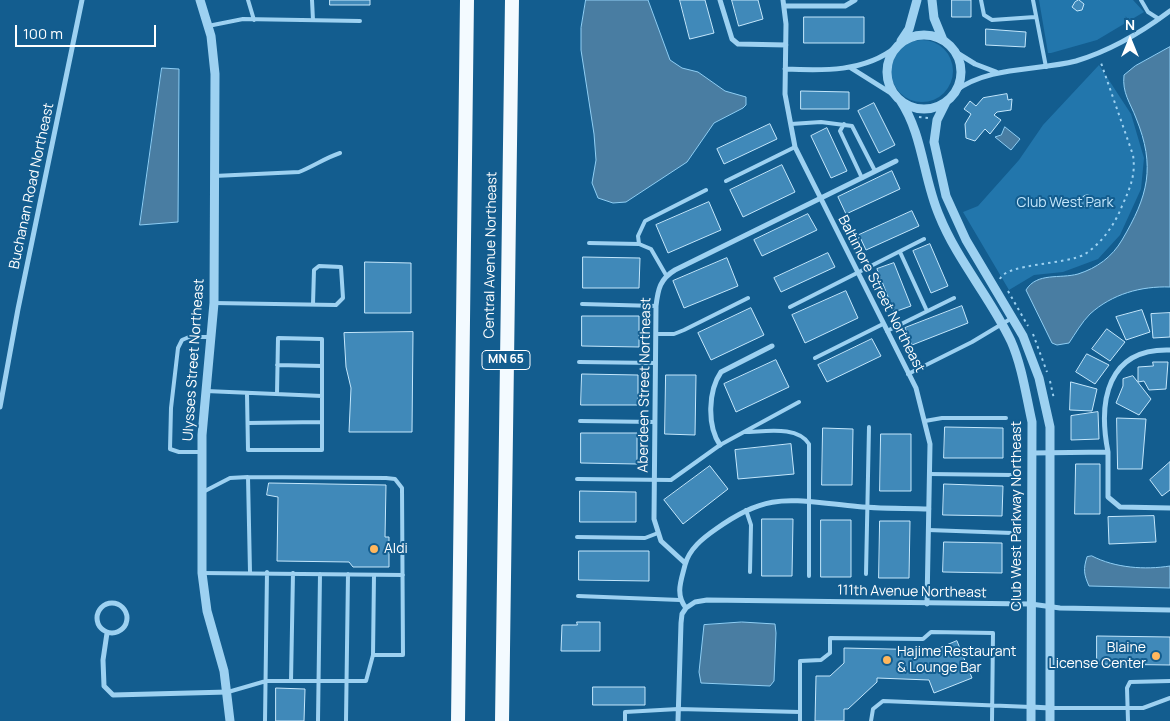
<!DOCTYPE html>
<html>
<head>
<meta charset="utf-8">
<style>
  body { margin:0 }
  #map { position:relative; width:1170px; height:721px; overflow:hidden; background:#135d8f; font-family:Manrope,sans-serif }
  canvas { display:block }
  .north { position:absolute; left:1105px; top:15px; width:50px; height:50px; -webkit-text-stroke:4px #135d8f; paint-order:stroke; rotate:0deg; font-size:14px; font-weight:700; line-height:20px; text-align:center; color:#fff }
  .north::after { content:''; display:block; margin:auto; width:18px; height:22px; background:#fff; clip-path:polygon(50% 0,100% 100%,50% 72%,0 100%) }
  .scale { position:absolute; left:15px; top:25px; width:141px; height:22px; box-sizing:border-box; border:2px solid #fff; border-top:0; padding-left:6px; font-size:15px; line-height:18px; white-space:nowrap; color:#fff; -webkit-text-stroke:4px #135d8f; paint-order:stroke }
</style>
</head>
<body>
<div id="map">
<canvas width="1170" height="721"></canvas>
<div class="north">N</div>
<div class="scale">100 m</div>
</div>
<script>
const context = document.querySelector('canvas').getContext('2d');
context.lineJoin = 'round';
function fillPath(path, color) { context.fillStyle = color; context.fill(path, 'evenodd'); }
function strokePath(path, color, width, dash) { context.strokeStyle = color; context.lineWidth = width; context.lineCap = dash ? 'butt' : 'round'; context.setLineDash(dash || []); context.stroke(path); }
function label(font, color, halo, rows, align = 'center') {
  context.font = font + ' Manrope,sans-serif'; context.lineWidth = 4; context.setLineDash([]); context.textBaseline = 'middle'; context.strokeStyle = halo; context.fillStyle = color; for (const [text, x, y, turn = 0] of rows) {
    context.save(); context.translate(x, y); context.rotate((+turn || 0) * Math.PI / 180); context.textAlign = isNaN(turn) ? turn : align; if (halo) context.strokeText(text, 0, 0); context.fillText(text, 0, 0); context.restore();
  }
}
fillPath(new Path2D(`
  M1039,0h94l11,12 -47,28 -46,13h-3z
  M891 71a31 31 0 1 1 62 0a31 31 0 1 1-62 0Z
  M1099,65l32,49 13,44 -3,31 -21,46 -22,24 -35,13 -29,3 -25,15 -46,-78 15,-6 41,-46 24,-35z`), '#2276ac');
const water = new Path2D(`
  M586,0h62l22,60 12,8 16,4 27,19 21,6v8l-3,3 -29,15 -27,39 -61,40 -13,1 -15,-5 -6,-15 4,-23 -2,-26 -13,-84v-22z
  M1170,47v240c-29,-1 -58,7 -80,27 -8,8 -15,20 -21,29l-12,2 -5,-2 -26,-53c11,-18 34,-11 52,-16 19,-6 34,-17 44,-34 26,-44 34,-73 14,-122 -6,-16 -14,-25 -12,-43l11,-9z
  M162,68l17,1 -1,153 -38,3z
  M1005,127l15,12 -9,11 -16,-13 6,-2z
  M1092,556c23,12 53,14 78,10v22l-81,-2c-5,-11 -6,-17 -2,-29z
  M742,622l33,2 1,9 -2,48 -4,5 -69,-3 -2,-11 5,-47z`);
fillPath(water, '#497da2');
strokePath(water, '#8fcef4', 1);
const building = new Path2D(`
  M330,0h40v5h-40z
  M680,0h25l9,33 -24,6z
  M732,0h26l5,19 -24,7z
  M952,0h19v17h-19z
  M1079,0l5,4 -2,6 -5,1 -5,-4 3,-5z
  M804,17h60v26h-60z
  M986,29l40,3 -1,15 -39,-2z
  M801,91l48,1v17h-48z
  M1007,94l1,6 4,-1 -1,11 -14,2 -3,3 7,5 -11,14 -5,-5 -10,12 -9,-3 -1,-14 6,-10 -7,-5 6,-8 6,5 7,-8z
  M874,103l21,42 -16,8 -21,-42z
  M770,124l7,15 -53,25 -7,-15z
  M827,128l20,43 -16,7 -20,-42z
  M782,165l13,27 -52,25 -13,-27z
  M892,171l8,18 -54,25 -8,-17z
  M1081 201a6 6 0 1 1 12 0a6 6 0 1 1-12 0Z
  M709,202l12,28 -53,23 -12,-28z
  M912,211l7,15 -53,24 -7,-15z
  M808,214l9,16 -55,26 -8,-16z
  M930,244l18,42 -17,7 -18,-42z
  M828,253l7,14 -54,25 -7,-14z
  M583,257l57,1 -1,30h-56z
  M727,258l11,28 -54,22 -11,-27z
  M365,262l46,1v50h-46z
  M894,263l17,43 -17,6 -17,-43z
  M846,291l12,27 -53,25 -13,-28z
  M962,306l6,17 -56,22 -7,-17z
  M751,308l13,27 -53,25 -13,-27z
  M1142,310l8,22 -24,8 -10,-23z
  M1170,313v24l-17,1 -2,-24z
  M582,316h57v31l-57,-1z
  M1107,329l18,13 -15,19 -18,-12z
  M413,332l-1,100h-63l2,-44 -5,-21 -2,-34z
  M872,339l9,17 -54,26 -9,-17z
  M1087,354l22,11 -14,19 -19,-12z
  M776,360l13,27 -53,25 -12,-28z
  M1153,362h15l-2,27 -17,1 -5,-9 -6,1v-15l15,-1z
  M582,374l56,1v30h-57z
  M666,375h30l-1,60 -30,-1z
  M1133,376l18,23 -12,16 -23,-12 7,-17v-7z
  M1071,382l26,7 -5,22 -22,-1z
  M1098,412l1,27 -28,1v-24z
  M1117,418l29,1 -4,50h-24z
  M945,427l58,1v30h-59z
  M823,428l30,1 -1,56h-30z
  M581,433h56v31l-56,-1z
  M881,434h30v57h-31z
  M791,444l3,30 -56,5 -3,-29z
  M1170,462v28l-8,6 -12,-16z
  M1076,464h24v50h-25z
  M710,466l18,23 -45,35 -19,-24z
  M269,483l117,2 -1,52h4v30h-36l-4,-5 -72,-1 1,-64 -11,-2z
  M944,484l59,2 -1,30 -59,-1z
  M580,491l56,1v30h-56z
  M1154,516l2,26 -47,2 -1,-27z
  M762,519h31l-1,57h-30z
  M821,520h30v57h-30z
  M880,521h30l-1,57h-30z
  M944,542l58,1v30l-59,-1z
  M579,551h70v30l-70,-1z
  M577,622h23v29h-39l1,-26h15z
  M1097,636l73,1v28l-73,-1z
  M957,641l15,37 -38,15 -5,-13 -52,-2v4l-29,27h-4v12h-29l1,-45h14l14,-13v-15l90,2z
  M593,687h52v18h-52z
  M276,688l29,1 -1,32h-28z`);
fillPath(building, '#4089b9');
strokePath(building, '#c4e7fc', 1);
strokePath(new Path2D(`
  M919,117l9,1
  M1000,279c6,-16 67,-14 85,-25 17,-11 30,-30 37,-48 8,-18 14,-31 11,-51l-33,-95
  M1008,291l20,35
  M1033,334l14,38
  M1050,381l4,18`), '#9dd1f1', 2, [2.5, 4]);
strokePath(new Path2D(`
  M248,0l6,20
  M312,0l1,20
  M981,0l3,15 8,5 43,-3
  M1033,0l13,67
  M1141,0l7,12 11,7
  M208,26l35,-7 117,2
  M791,124l30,-2 31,4 23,45
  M844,124l-4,7 22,47
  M214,176l85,-4c15,-6 26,-14 41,-19
  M726,181l69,-34
  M589,243l50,1 12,5 15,26
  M639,244l-1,-8 7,-15 61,-31
  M900,252l27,59
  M214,303l122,2 7,-7 -2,-31 -22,-1 -5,4 -1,34
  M582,304l74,2
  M790,307l134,-68
  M887,331l67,-33
  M656,334h18l10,-4 64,-32
  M815,358l68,-34
  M579,362l76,1
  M277,365l45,1
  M908,374l64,-32 40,-24
  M206,391l116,5
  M247,394l1,56h74v-111l-44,-1 -1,56
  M580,421l75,1
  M925,421l17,-3h64
  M248,423l73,-1
  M744,432c20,0 53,-7 65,12v132
  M202,452h-23l-9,-3 1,-41 7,-60 4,-8 7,-3h22
  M929,474l83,1
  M248,477l2,95
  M577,479l94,1 49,-35 79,-43
  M203,492l27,-14 18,-1 138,1 9,1 7,9 1,167h-30l-7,26h-100l-38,11
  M746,510l5,15 -1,47
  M928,530l84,3
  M577,537l68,1 13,-5
  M202,573l201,2
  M866,574l3,-147
  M578,596l102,4
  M373,655l1,-80
  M291,681l2,-108
  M1050,708h93l27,-10
  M800,712v-51l21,-1 9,-7v-15l93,1 8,-7 62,1 -1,88
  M265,721l2,-149
  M318,721l2,-147
  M346,721l2,-147
  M625,721v-9l53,-3 122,3v9
  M871,721l2,-12 10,-8 148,6
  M1128,721l-1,-33 3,-6 40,-1`), '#9dd1f1', 4);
strokePath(new Path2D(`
  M720,0l12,39 6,5 48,1
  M783,0l3,24 -1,70 10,53 121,241 14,56 -3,160
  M784,6h61l10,-6
  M954,51l21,13 21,8
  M851,68l43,27
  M785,69c38,2 80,3 111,-22
  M955,91c34,-25 81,-20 121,-30 34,-10 66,-29 94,-50
  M0,407l18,-98 64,-309
  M720,445c-13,-19 -12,-54 1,-73l51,-26
  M1108,452v45l12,10 50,1
  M1032,453l76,-1c-10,-51 -1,-104 62,-102
  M685,563l-24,-22 -7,-22 2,-213c2,-17 4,-27 19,-36l221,-109
  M97 618a15 15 0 1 1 30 0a15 15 0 1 1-30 0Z
  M686,608l9,-6 12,-2 324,4 29,4 110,2
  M107,633l-4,27 1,26 9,9 115,-3
  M1031,707l19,1
  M678,721l3,-98 1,-9 4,-6c-11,-14 -5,-27 -1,-43 4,-16 18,-27 31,-36 54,-39 76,-28 137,-23 25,3 50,2 76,3`), '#9dd1f1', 5);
strokePath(new Path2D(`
  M200,0l11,36 4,38 -1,229 -12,132v138l5,38 17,60 6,50
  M932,0l2,18 9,22
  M887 72a37 37 0 1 1 74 0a37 37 0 1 1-74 0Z
  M901,41l8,-12 8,-29
  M900,100c23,34 23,78 39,115 18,45 51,82 72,126 11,25 15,54 21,81l-1,299
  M946,102l-9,18 -3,22 12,54 20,44 57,96 16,42 11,49v294`), '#9dd1f1', 9);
strokePath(new Path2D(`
  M458,721l9,-721
  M502,721l10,-721`), '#f3faff', 14);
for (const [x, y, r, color] of [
  [374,549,5,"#ffb75d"],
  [1156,656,5,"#ffb75d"],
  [887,660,5,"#ffb75d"]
]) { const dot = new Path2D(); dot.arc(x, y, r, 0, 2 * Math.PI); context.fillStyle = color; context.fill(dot); strokePath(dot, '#135d8f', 2); }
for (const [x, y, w] of [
  [506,360,48]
]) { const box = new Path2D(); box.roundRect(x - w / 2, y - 9.5, w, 19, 4); context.fillStyle = '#135d8f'; context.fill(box); strokePath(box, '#fff', 1); }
label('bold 12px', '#fff', null, [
  ["MN 65",506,360]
]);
label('14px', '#fff', '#135d8f', [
  ["Buchanan Road Northeast",32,186,-78],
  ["Central Avenue Northeast",491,255,-89],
  ["Baltimore Street Northeast",881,294,63],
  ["Ulysses Street Northeast",194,360,-86],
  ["Aberdeen Street Northeast",645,385,-89],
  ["Club West Parkway Northeast",1017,516,-90],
  ["111th Avenue Northeast",912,592,1]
]);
label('14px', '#c4e7fc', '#135d8f', [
  ["Club West Park",1065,203]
]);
label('14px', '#fff', '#135d8f', [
  ["Aldi",384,549],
  ["Blaine",1146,648,"right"],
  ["License Center",1146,664,"right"],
  ["Hajime Restaurant",897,652],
  ["& Lounge Bar",897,668]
], 'left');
</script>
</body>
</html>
